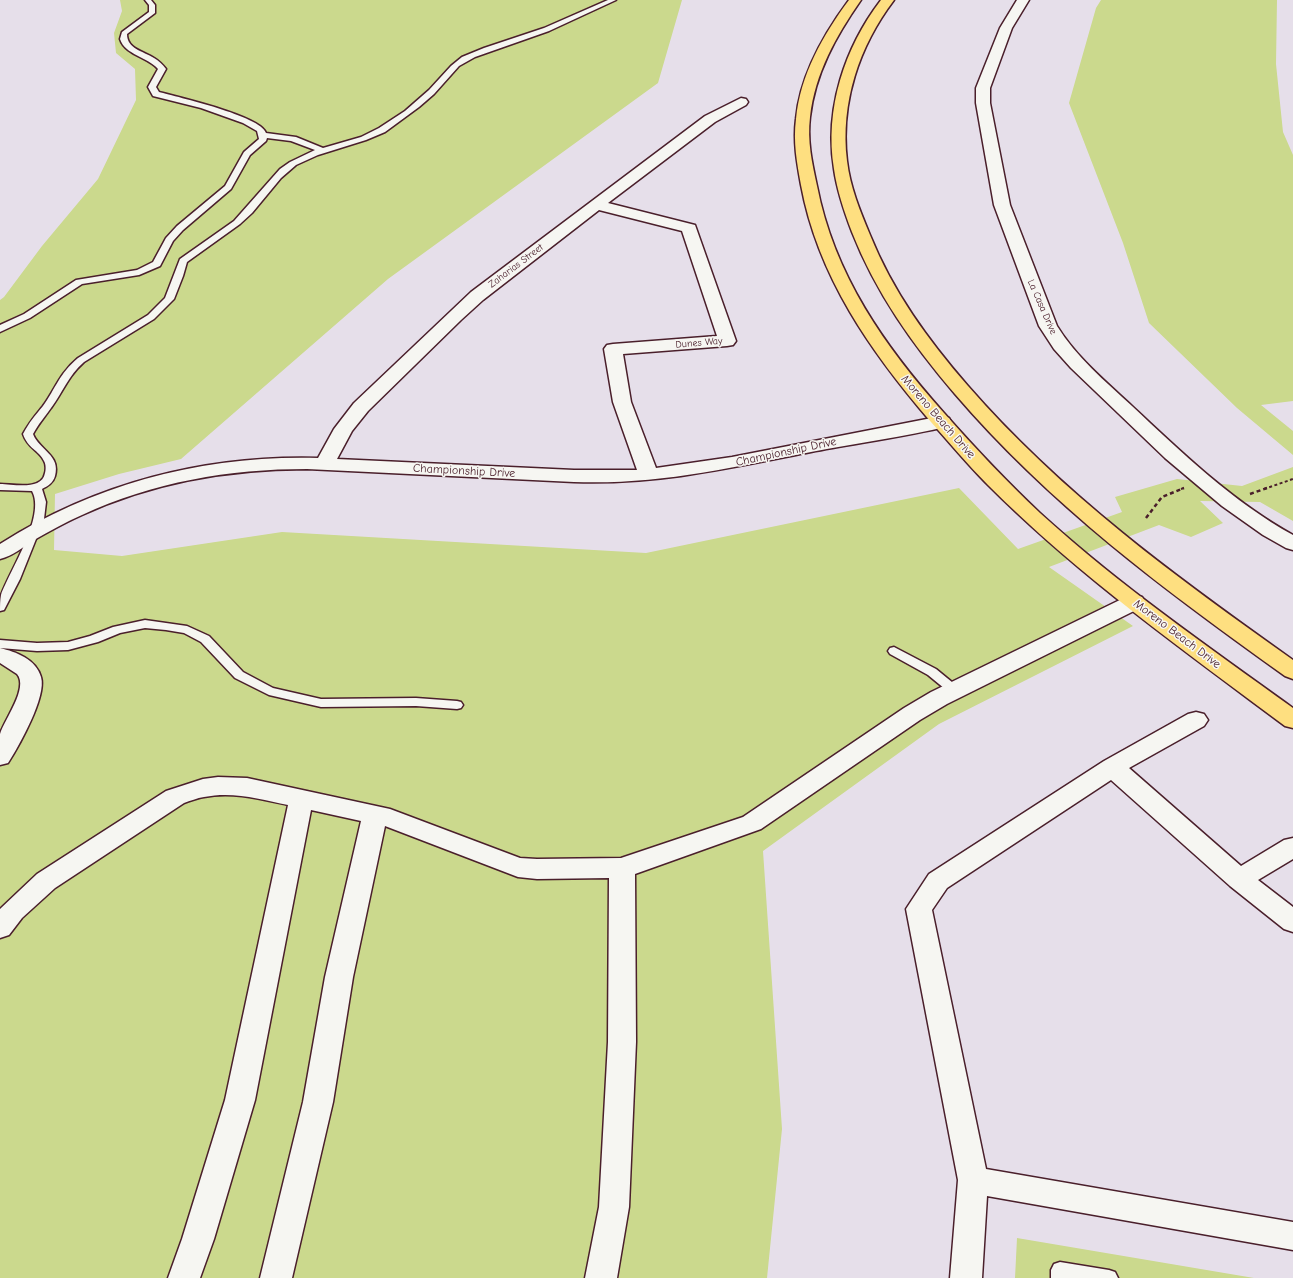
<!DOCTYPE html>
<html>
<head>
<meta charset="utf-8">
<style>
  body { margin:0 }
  canvas { display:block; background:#e6dfea }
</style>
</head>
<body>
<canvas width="1293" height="1278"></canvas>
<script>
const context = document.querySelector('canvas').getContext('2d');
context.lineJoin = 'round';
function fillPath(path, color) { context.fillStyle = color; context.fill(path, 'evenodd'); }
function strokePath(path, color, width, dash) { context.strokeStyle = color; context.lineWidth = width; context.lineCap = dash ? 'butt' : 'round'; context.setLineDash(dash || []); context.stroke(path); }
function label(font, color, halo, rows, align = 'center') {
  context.font = font + ' "Comic Neue",sans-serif'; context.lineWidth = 3; context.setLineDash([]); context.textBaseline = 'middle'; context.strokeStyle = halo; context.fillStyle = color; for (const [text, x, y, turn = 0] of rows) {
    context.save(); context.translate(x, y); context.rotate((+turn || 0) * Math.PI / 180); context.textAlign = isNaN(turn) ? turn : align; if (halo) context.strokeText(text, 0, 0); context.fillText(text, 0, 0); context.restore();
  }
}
fillPath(new Path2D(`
  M120,0h562l-24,83 -270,196 -207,180 -62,15 -64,20 -1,56 68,6 160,-24 364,21 313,-65 59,61 104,-37 -7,-15 62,-18 65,7 51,-19v54l-33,-19 -60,-1 23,22 -32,14 -32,-12 -110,42 84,59 -194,98 -176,127 19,278 -15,149h-767v-978l4,-3 38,-51 56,-67 38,-79 -1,-31 -19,-16 -2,-20 8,-22z
  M1101,0h176l-1,64 7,68 10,23v246l-32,4 32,26v24l-56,-47 -88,-85 -26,-80 -54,-140 27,-95z
  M1017,1238l237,40h-239z`), '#cbd98d');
const service = new Path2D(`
  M145,0h6l4,5v8l-28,21c0,15 16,17 27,24 5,3 8,6 12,11l-10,18 3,5c18,5 102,24 107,41l30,4 27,11 38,-11 18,-9 26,-17 24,-21 22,-24 11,-9 22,-9 60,-20 64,-28h8l-67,31 -74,26 -16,9 -25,28 -15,13 -34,25 -19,8 -48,15 -22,10 -15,13 -29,35 -12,11 -53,38 -4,14 -9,23 -20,20 -70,43c-16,14 -21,30 -33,46 -7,10 -12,15 -18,26 6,16 28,21 22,42 -2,7 -7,10 -13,13l4,13 -2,17 -24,60 -16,31 -4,1c0,-5 0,-11 1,-16 9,-25 45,-79 31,-104l-32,-1v-6c13,0 42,7 45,-11 1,-3 1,-9 -1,-12 -5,-11 -16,-12 -21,-27 7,-13 11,-17 20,-28 13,-18 16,-32 35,-48l70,-43 17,-17 15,-39 54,-38 46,-52 10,-7 25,-12 -24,-9 -24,-3 -1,3 -16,14 -19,34 -48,41 -10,11 -13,25 -21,9 -57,9 -52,34 -30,14v-7l24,-11 52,-34 61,-10 16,-8 13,-24 11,-12 48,-40 19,-34 15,-13 -2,-8 -14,-8 -42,-15 -48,-12 -5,-9 10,-18c-10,-12 -33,-14 -38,-30l2,-7 27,-20v-7z
  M145,620l42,6 22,10 34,36 30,16 48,11 95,-1 41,3 4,1 2,3 -2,3 -4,1 -41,-3 -95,1 -52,-12 -34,-17 -34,-36 -17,-9 -18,-3 -21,-2 -25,5 -22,9 -30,8 -31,1 -37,-3v-8l37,3 31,-1 22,-6 23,-9z
  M894,647l42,22 22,18 2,3 -2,3 -4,1 -4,-1 -22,-18 -38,-21 -2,-3 2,-3z
  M1060,1262l49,8 6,2 3,6h-67v-8l3,-6z`);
const minor = new Path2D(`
  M1017,0h12l-17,28 -22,60v15l20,102 47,121c19,31 48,55 75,80 50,47 101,96 161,129v15l-7,-2 -23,-13 -41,-29 -57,-48 -94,-90 -17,-19 -15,-23 -45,-121 -18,-102v-15l24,-60z
  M741,98l5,1 2,3 -2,3 -31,17 -107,81 87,22 41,116 -3,4 -6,1 -104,8 8,48 25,66 76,-11 210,-41 7,2 2,4 -2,4c-45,11 -92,17 -138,26 -81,16 -154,33 -237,30l-267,-13c-78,0 -154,13 -225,46 -16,7 -32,16 -48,25 -11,7 -21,16 -34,19v-15c96,-61 205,-89 318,-86l16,-29 20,-26 117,-111 234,-176zM599,210l83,21 35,105 -104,8 -6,1 -3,4 9,53 24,68h-63l-237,-11 15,-28 16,-20 93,-91 22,-20z
  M1134,595l8,2 3,5 -3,5 -195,97 -27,16 -159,109 -126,45 1,168 -7,165 -12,71h-32l14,-71 9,-165 1,-164 -72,1 -19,-2 -133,-51 -32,151 -20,125 -41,176h-32l43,-176 22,-125 36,-156 -50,-11 -56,290 -41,139 -14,39h-32l14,-39 43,-139 63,-295c-27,-6 -56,-14 -84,-8 -7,1 -14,4 -20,6l-129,85 -33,30 -13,17 -9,3v-29l37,-35 129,-83 37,-12 15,-2 29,1 143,31 130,49 17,1 84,-1 122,-41 161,-109 27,-16 195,-95z
  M0,648c16,4 36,11 41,29 6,19 -22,69 -33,86l-8,2c0,-9 0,-22 0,-31 4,-14 29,-46 17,-60l-17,-11z
  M1196,712l8,2 4,6 -4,6 -75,42 112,98 43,-26 9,-2v21l-35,21 35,27v25l-9,-3 -54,-43 -119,-106 -164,108 -15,22 54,259 307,53v28l-306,-54 -5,82h-32l8,-98 -52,-271 23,-35 175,-113 84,-47z`);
const primary = new Path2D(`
  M849,0h12c-25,36 -46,73 -51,117 -3,24 2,46 7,69 17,89 68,161 127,227 31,35 62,68 96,100 79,72 167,133 253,195v20l-8,-2c-102,-76 -207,-151 -297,-241 -20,-20 -38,-42 -57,-63 -60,-70 -113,-145 -130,-237 -4,-22 -8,-43 -5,-66 4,-44 27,-84 53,-119z
  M881,0h13c-35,46 -54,103 -47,161 3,26 13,50 23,74 23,57 58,105 98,151 94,108 209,192 325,274v19l-8,-3c-118,-84 -235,-171 -330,-282 -42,-49 -79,-101 -103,-162 -8,-21 -15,-42 -18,-63 -10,-60 11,-122 47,-169z`);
strokePath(service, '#4a1f2b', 3);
strokePath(minor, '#4a1f2b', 3);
strokePath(primary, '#4a1f2b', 3);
strokePath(new Path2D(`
  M1181,489l3,-1
  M1264,489l29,-10`), '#4a1f2b', 2, [3, 2.5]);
strokePath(new Path2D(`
  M1250,494l17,-6
  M1146,518l16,-21 22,-9`), '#4a1f2b', 2.5, [4, 3]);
fillPath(service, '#f6f6f2');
fillPath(minor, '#f6f6f2');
fillPath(primary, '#fedf80');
label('10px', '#4a1f2b', '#f6f6f2', [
  ["Zaharias Street",516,266,-37],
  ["La Casa Drive",1042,307,66],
  ["Dunes Way",699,343,-5]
]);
label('12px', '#4a1f2b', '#f6f6f2', [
  ["Moreno Beach Drive",938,417,49],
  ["Championship Drive",786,452,-12],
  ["Championship Drive",464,471,3],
  ["Moreno Beach Drive",1177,634,37]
]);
</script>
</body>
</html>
